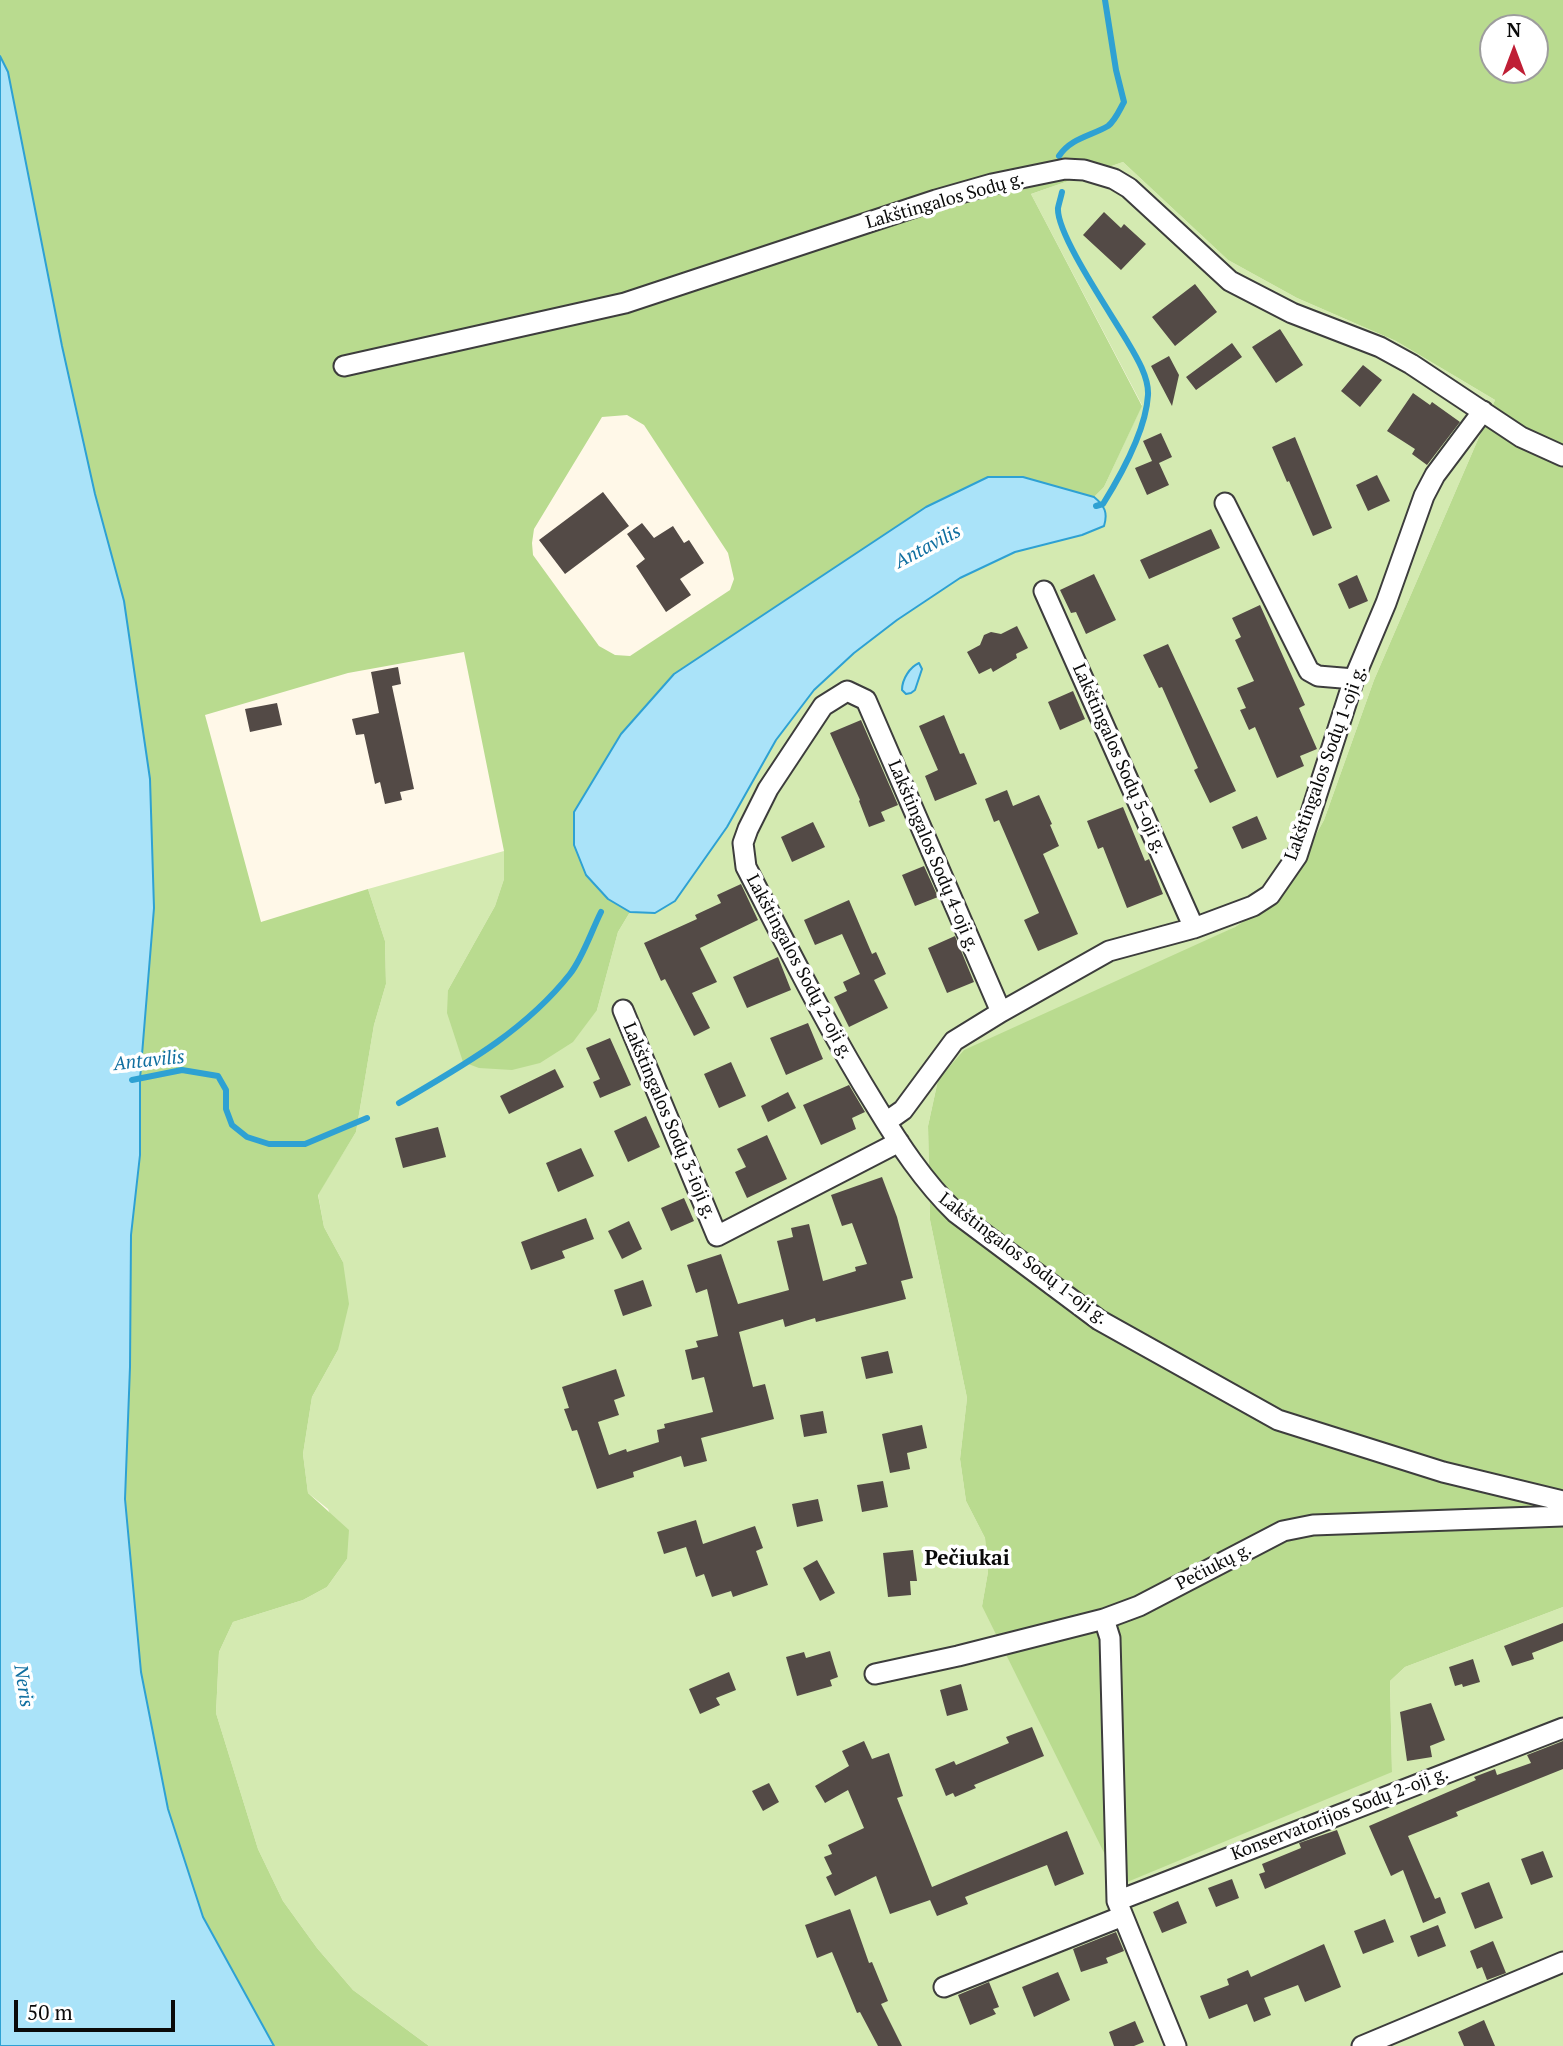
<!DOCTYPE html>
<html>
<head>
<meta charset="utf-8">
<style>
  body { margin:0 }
  #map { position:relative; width:1563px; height:2046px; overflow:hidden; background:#fff8e8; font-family:"PT Serif",serif }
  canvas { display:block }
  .north { position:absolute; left:1479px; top:14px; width:70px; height:70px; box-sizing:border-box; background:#fff; border:2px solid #9d9d9d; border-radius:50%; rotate:0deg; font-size:19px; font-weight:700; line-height:28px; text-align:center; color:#0a0a0a }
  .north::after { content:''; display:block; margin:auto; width:24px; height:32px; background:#bf1e35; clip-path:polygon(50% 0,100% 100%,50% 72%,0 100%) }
  .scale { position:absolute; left:14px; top:2000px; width:161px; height:32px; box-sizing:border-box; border:4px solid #0a0a0a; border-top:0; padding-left:9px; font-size:21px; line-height:24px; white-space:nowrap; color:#0a0a0a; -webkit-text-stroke:5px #fff; paint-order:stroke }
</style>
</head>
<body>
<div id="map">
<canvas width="1563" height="2046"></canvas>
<div class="north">N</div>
<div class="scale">50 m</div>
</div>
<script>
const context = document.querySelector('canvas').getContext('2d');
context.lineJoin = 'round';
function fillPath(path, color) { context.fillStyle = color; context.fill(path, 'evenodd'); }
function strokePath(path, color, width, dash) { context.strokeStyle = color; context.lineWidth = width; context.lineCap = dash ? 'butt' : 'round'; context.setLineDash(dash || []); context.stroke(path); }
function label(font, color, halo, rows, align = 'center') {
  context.font = font + ' "PT Serif",serif'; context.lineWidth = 7; context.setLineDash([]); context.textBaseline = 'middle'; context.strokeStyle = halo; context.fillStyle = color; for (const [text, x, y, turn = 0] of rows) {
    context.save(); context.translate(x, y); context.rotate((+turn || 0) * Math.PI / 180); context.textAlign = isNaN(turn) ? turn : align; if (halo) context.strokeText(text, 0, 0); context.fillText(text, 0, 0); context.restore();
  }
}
fillPath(new Path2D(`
  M1123,162l105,98 69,38 99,43 99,59 -121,280 -50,140 -42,75 -47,32 -297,153 -10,46 2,94 37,178 -7,61 6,42 19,37 3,34 -6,34 410,166 -2,-91 15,-14 158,-60v439h-1134l-76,-56 -36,-42 -34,-47 -25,-52 -42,-136 3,-61 14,-30 70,-22 24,-13 20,-28 -19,-50 -20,-16 -5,-39 9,-57 26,-47 5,-88 -19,-35 -6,-33 38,-62 18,-107 12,-41 -1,-43 -17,-52 136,-38v28l-9,27 -47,84 149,20 21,-78 12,-20 25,1 20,-12 52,-74 49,-87 38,-50 40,-37 43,-33 63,-42 55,-26 67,-17 21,-31 -9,-7 10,-10 38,-82 -111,-211z`), '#d4eab1');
fillPath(new Path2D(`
  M0,0h1563v1607l-158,60 -15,14 2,91 -272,113 -138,-279 6,-34 -3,-34 -19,-37 -6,-42 7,-61 -37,-178 -2,-94 10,-46 26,-30 271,-123 47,-32 42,-75 50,-140 121,-280 -99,-59 -99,-43 -69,-38 -105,-98 -92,32 111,212 -38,81 -10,10 -30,-8 -77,-12 -61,30 -252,167 -53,60 -13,165 22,13 -12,20 -21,78 -24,32 -33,21 -28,7 -33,-2 -16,-6 -16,-49 1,-23 47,-84 9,-27v-28l-40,-199 -116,21 -143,42 56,207 107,-33 17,52 1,43 -12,41 -18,107 -38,63 6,32 19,35 6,42 -11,46 -26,47 -9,57 5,39 41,37 -2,29 -20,28 -24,13 -70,22 -14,30 -3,61 42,136 25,52 34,47 36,42 76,56h-155l-71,-129 -35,-108 -27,-137 -16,-173 5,-132 1,-132 9,-80v-75l14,-172 -4,-129 -26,-178 -29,-107 -33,-148 -54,-274 -8,-16zM1493,28h42v42h-42zM627,415l17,10 84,128 6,26 -4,11 -100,66 -15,-1 -16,-9 -66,-91 -1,-12 2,-14 68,-112z`), '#b9db8f');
const water = new Path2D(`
  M0,56l8,16 54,274 33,148 29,107 26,178 4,129 -14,171v76l-9,80 -1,132 -5,132 16,173 27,137 35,108 71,129h-274z
  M988,477h35l71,20c11,9 14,16 10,29l-22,9 -67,17 -55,26 -63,42 -43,33 -40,37 -38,50 -49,87 -52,74 -20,12 -25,-1 -22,-13 -22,-24 -12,-30v-33l47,-78 53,-60 252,-167z
  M919,663l3,6 -7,21 -4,3 -5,1 -4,-4c0,-11 8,-23 17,-27z`);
fillPath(water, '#aae3f9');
strokePath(water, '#2ea1d3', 2);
strokePath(new Path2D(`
  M1059,156c12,-18 32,-20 49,-30 7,-5 12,-17 16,-24l-8,-32 -11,-70
  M1062,192c-1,5 -3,11 -4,16 -2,26 54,107 69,133 9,15 22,36 21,54 -2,34 -27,80 -45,109l-7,2
  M132,1080l50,-10 36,6 8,14v19l6,16 15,12 22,7h36l62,-26
  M399,1103c63,-37 125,-71 171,-129 13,-17 21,-42 31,-62`), '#2ea1d3', 6);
fillPath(new Path2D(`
  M1104,212l17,16 3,-4 22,20 -25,26 -38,-35z
  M1195,284l22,28 -42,34 -23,-29z
  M1280,329l23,36 -27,18 -24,-36z
  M1232,343l10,14 -46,33 -10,-13z
  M1169,356l10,19 -7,31 -21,-40z
  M1363,365l19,15 -22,27 -19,-16z
  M1413,393l17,12 2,-3 28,20 -33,43 -15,-11 3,-5 -28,-18z
  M1161,433l11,24 -13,6 10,22 -22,10 -12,-27 17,-7 -9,-20z
  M1295,437l37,91 -19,8 -24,-55 -2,1 -15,-35z
  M1377,475l13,26 -22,10 -12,-26z
  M603,492l26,34 -64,48 -26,-34z
  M642,523l12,15 19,-12 11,17 5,-3 15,23 -24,16 11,16 -25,17 -30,-46 9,-7 -18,-25z
  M1211,529l9,19 -71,31 -9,-19z
  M1094,574l22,46 -30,14 -10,-22 -5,1 -11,-23z
  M1357,575l11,26 -19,8 -11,-25z
  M1260,605l45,100 -6,3 18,41 -17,7 4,10 -27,12 -22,-51 -6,3 -9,-20 6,-2 -9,-20 17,-7 -19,-41 6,-3 -9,-19z
  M1017,626l11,22 -12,6 1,4 -24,14 -2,-4 -12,6 -12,-22 13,-7 4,-10 7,-3 10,2z
  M1168,644l68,147 -26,12 -16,-33 4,-2 -36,-81 -3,1 -16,-33z
  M398,667l3,17 -9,2 22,103 -14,3 2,8 -17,4 -5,-22 -5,2 -11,-50 -8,1 -4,-16 27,-6 -8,-41z
  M1073,691l12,28 -25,11 -12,-28z
  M277,703l5,22 -32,7 -5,-23z
  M944,715l16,39 4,-1 13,31 -42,17 -10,-25 13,-6 -19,-44z
  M861,720l37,85 -17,7 4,9 -16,6 -10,-26 1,-1 -30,-67z
  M1007,790l6,16 26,-11 13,29 -2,1 9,21 -16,8 35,80 -40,17 -14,-31 15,-7 -40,-93 -5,2 -9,-23z
  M1123,807l22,54 4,-2 14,35 -36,14 -24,-61 -5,2 -11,-28z
  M1257,816l10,23 -25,10 -10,-22z
  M813,822l12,25 -33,15 -11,-25z
  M924,866l14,31 -23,9 -13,-31z
  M741,884l17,36 -58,28 17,34 -25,11 18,35 -16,8 -29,-57 -4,2 -17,-38 53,-24 -2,-4 26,-12 -4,-8z
  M849,900l23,54 4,-2 10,22 -12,6 14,28 -39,19 -15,-30 13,-6 -4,-9 17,-8 -18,-40 -27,11 -11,-25z
  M955,936l19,46 -27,11 -19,-45z
  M778,957l13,33 -44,18 -14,-31z
  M808,1023l15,36 -37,16 -16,-37z
  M610,1038l21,47 -31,13 -7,-16 7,-3 -14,-31z
  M731,1062l15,34 -27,12 -15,-34z
  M555,1069l9,18 -55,27 -9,-18z
  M849,1085l16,27 -13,6 4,11 -35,16 -18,-40z
  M788,1092l8,16 -28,14 -7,-16z
  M646,1116l14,31 -32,15 -14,-31z
  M438,1127l8,30 -43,11 -8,-30z
  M767,1135l20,44 -40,19 -12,-26 11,-5 -9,-18z
  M581,1148l13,28 -36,16 -12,-29z
  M882,1177l15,40 16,61 -12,3 5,18 -90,23 -1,-4 -30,9 -2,-8 -44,13 14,55 12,-3 9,35 -73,19 6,23 -23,6 -3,-11 -48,16 1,5 -37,12 -20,-59 -5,1 -8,-22 5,-1 -7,-21 54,-18 9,27 -11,4 5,15 -21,7 11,33 17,-6 1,3 32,-10 -2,-12 8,-2 -1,-4 49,-12 -9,-35 -12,3 -7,-30 13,-3 -2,-6 22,-5 -11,-47 -11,4 -9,-28 34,-11 17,50 51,-14 -12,-49 16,-4 -2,-9 18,-4 14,57 33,-10 -1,-4 12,-3 -15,-41 -10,3 -11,-31z
  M684,1198l10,23 -23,10 -10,-23z
  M586,1218l8,21 -32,12 3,7 -34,12 -10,-28z
  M629,1221l13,28 -20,10 -14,-28z
  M643,1280l9,26 -29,10 -9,-26z
  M888,1351l5,22 -27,6 -5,-22z
  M823,1411l4,22 -23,4 -4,-22z
  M922,1425l5,23 -20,5 3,16 -20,4 -8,-39z
  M883,1481l5,26 -26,5 -5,-27z
  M818,1499l5,22 -26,6 -5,-23z
  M696,1520l7,24 52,-18 8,22 -7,3 12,34 -35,12 -2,-6 -19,6 -8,-23 -8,3 -10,-30 -22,7 -7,-22z
  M913,1550l4,31h-7l1,14 -23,2 -5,-44z
  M817,1560l18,33 -15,8 -17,-33z
  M1563,1623v18l-31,12 2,6 -22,7 -8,-20z
  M830,1651l8,26 -8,3 2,6 -35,10 -11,-39 18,-5 2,6z
  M1473,1659l7,23 -17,5 -1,-3 -7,2 -6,-19z
  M729,1672l7,18 -20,8 4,7 -20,9 -11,-25z
  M961,1684l7,26 -21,6 -7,-26z
  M1431,1703l14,37 -15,6 2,11 -25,4 -7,-49z
  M1032,1727l12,29 -70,29 2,3 -21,9 -2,-4 -7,3 -11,-27 19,-8 2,4 53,-22 -3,-6z
  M864,1741l8,18 17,-6 14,43 -6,2 35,89 135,-56 17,43 -29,12 -8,-21 -82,32 3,7 -31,12 -7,-16 -40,14 -14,-38 -41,20 -9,-19 6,-3 -8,-17 8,-3 -4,-9 36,-17 -16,-38 -23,13 -10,-17 34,-20 -7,-15z
  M1563,1741v28l-107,43 2,4 -50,20 27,63 5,-2 6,16 -23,10 -20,-53 -12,6 -22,-50 107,-46 -2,-3 21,-8 2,6 34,-12 -4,-8z
  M769,1783l10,19 -16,9 -11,-20z
  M1337,1830l9,24 -81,35 -6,-15 6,-2 -3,-8 39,-16 -2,-5z
  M1543,1851l10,26 -22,8 -10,-26z
  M1232,1879l7,19 -23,9 -8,-19z
  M1489,1882l14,36 -28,11 -14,-36z
  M1178,1901l9,22 -25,10 -9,-21z
  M850,1909l19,54 3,-1 16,39 -7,3 21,42h-24l-18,-34 -3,1 -25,-61 -15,6 -12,-33z
  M1385,1919l9,23 -31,12 -9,-23z
  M1438,1925l8,21 -28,11 -8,-21z
  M1116,1932l8,19 -18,7 2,5 -27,9 -8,-23z
  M1493,1941l13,32 -19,7 -5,-13 -5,2 -7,-18z
  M1324,1944l17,43 -36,15 -7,-17 -34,13 7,17 -17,7 -7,-18 -38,15 -9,-23 29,-11 -2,-6 21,-9 3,7z
  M1058,1972l12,28 -36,17 -12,-30z
  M989,1982l10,25 -6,2 3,5 -26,11 -12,-30z
  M1484,2020l11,26h-31l-6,-14z
  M1135,2021l9,21 -10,4h-20l-5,-14z`), '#534a46');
const street = new Path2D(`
  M344,366l281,-63 311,-103 56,-16 73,-15 19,1 30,9 15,9 101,93 62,32 88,34 31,17 110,73 42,19
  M1225,503l84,168 9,5 36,3
  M1044,591l150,337
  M623,1010l94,226 182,-94
  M1001,1012l-135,-312 -19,-9 -24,15 -55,83 -20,40 -5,14 3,24c42,81 82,162 130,239 23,38 48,76 80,107l143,107 179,100 165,52 120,29
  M886,1122l17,-12 51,-69 47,-29 108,-61 85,-23 59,-22 17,-11 27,-39 57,-177 32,-76 38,-107 11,-21 48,-64
  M1104,1619l6,19 7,263 59,145
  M875,1674l83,-18 146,-37 35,-13 144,-75 30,-6 250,-9
  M1117,1901l446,-173
  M944,1987l179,-71
  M1362,2046l201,-84`);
strokePath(street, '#3d3d3d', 23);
strokePath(street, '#fff', 19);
label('18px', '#0a0a0a', '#fff', [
  ["Lakštingalos Sodų g.",945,201,-16],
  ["Lakštingalos Sodų 5-oji g.",1119,759,66],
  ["Lakštingalos Sodų 1-oji g.",1326,763,-70],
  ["Lakštingalos Sodų 4-oji g.",933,856,67],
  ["Lakštingalos Sodų 2-oji g.",799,967,62],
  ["Lakštingalos Sodų 3-ioji g.",669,1121,67],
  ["Lakštingalos Sodų 1-oji g.",1023,1259,37],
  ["Pečiukų g.",1214,1567,-27],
  ["Konservatorijos Sodų 2-oji g.",1340,1814,-21]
]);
label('italic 19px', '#106fa0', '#fff', [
  ["Antavilis",928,547,-28],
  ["Antavilis",149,1061,-6],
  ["Neris",23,1686,81]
]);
label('bold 21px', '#0a0a0a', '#fff', [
  ["Pečiukai",967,1559]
]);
</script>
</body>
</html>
